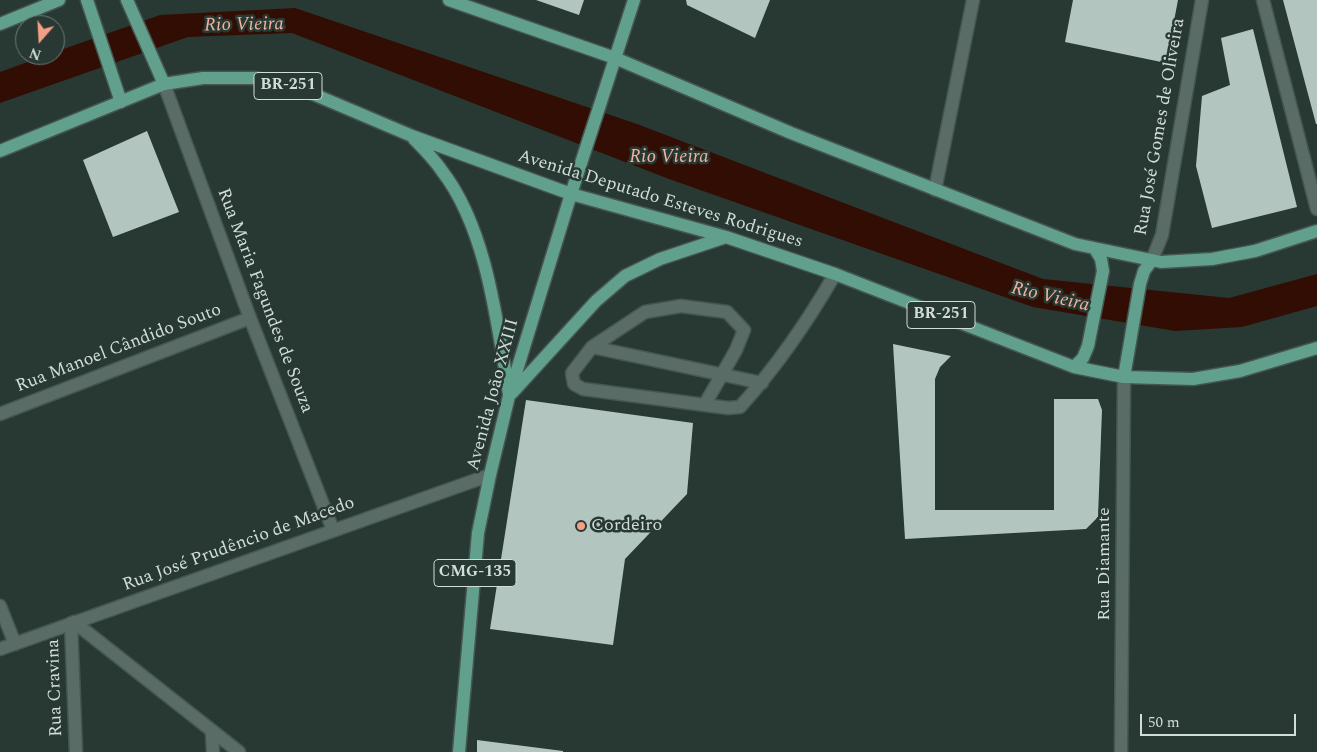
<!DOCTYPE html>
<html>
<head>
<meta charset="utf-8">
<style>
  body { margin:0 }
  #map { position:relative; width:1317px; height:752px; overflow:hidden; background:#283933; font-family:Spectral,serif }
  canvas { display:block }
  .north { position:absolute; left:15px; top:15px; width:50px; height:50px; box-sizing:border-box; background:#283933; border:1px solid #6c7a75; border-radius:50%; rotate:199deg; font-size:14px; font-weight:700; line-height:20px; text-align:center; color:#d2dcd8 }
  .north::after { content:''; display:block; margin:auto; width:18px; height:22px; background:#f39f83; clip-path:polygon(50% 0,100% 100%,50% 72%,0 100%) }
  .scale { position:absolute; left:1140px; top:714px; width:156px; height:22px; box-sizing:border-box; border:2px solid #d2dcd8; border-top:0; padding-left:6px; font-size:15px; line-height:18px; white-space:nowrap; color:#d2dcd8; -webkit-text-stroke:4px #283933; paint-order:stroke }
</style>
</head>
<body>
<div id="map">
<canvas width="1317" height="752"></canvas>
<div class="north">N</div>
<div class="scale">50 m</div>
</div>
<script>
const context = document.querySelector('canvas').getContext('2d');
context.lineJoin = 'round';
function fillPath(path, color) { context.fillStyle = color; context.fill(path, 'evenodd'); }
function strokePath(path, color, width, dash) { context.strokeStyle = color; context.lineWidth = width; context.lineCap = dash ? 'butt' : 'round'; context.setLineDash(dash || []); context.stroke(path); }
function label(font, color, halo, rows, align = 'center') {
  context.font = font + ' Spectral,serif'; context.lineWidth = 5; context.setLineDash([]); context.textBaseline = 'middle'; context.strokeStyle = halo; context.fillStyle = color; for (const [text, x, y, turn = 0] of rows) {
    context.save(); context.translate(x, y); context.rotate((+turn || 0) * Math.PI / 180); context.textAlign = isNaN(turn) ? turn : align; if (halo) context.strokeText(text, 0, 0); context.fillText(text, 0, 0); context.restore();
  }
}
fillPath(new Path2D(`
  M295,8l342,116 406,155 186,19 88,-24v32l-75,21 -67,4 -142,-24 -364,-128 -377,-146 -104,4 -188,66v-31l47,-17h8v-3l105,-37z`), '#320d03');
fillPath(new Path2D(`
  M536,0h48l-5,15z
  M686,0h84l-15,38 -68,-33z
  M1073,0h105l-12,63 -101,-21z
  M1283,0h34v124h-1z
  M1253,29l44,178 -85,21 -16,-62 6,-70 28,-11 -9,-47z
  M147,131l32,81 -66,25 -30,-77z
  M893,344l58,12 -11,11 -5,12v131h119v-111h44l4,11 -4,107 -12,12 -181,10z
  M526,400l167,23 -6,71 -62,65 -12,86 -123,-16z
  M477,740l86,11v1h-86z`), '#b2c6bf');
const lane = new Path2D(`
  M592,347l170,36
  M705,404l31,-54 8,-20 -17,-18 -46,-6 -36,6 -53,35 -20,26 2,11 9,5 145,19 12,-1c37,-41 68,-86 95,-133`);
const street = new Path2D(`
  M1263,0l54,209
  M164,84l86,234 83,212
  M935,190l38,-190
  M1152,260l10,-25 40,-235
  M0,414l250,-96
  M0,606l15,38
  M74,622l165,130
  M71,623l5,129
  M0,649l490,-174
  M212,733l1,19
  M1121,752l3,-375`);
const primary = new Path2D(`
  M87,0l34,102
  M127,0l37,84
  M449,0l166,58 176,75 284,111 86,18 51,-3 43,-8 62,-20
  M0,24l59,-24
  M414,139c10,10 20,20 28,32 45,58 55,152 67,223
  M0,151l164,-67 39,-6h53l50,13 106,45 159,58 155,43 109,37 239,93 50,10 69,2 47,-8 77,-23
  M1074,367l9,-9 5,-12 15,-75 -2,-12 -6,-10
  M1124,377l16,-93 4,-13 8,-11
  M512,393l84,-92 29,-25 35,-17 66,-22
  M459,752l19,-219 12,-58 19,-79 62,-202 63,-194`);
strokePath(lane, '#465550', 15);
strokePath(street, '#465550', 15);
strokePath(primary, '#465550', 15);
strokePath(lane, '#5a6c66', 12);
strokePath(street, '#5a6c66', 12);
strokePath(primary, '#62a08e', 12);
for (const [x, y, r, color] of [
  [581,526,5,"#f39f83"]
]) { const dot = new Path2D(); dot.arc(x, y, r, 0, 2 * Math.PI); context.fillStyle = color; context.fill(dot); strokePath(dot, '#283933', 2); }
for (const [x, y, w] of [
  [288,86,68],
  [941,315,68],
  [475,573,82]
]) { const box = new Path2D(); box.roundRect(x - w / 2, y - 13.5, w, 27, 4); context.fillStyle = '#283933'; context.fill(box); strokePath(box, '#d2dcd8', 1); }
label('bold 16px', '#d2dcd8', null, [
  ["BR-251",288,86],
  ["BR-251",941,315],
  ["CMG-135",475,573]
]);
label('18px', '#d2dcd8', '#283933', [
  ["Rua José Gomes de Oliveira",1161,127,-80],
  ["Avenida Deputado Esteves Rodrigues",660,200,17],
  ["Rua Maria Fagundes de Souza",264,301,69],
  ["Rua Manoel Cândido Souto",119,349,-21],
  ["Avenida João XXIII",494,395,-75],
  ["Rua José Prudêncio de Macedo",239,545,-20],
  ["Rua Diamante",1105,564,-90],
  ["Rua Cravina",56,688,-92]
]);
label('18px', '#d2dcd8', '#283933', [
  ["Cordeiro",591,526]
], 'left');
label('italic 19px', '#f2b29d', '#283933', [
  ["Rio Vieira",244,26,-1],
  ["Rio Vieira",669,158],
  ["Rio Vieira",1050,298,13]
]);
</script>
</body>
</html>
